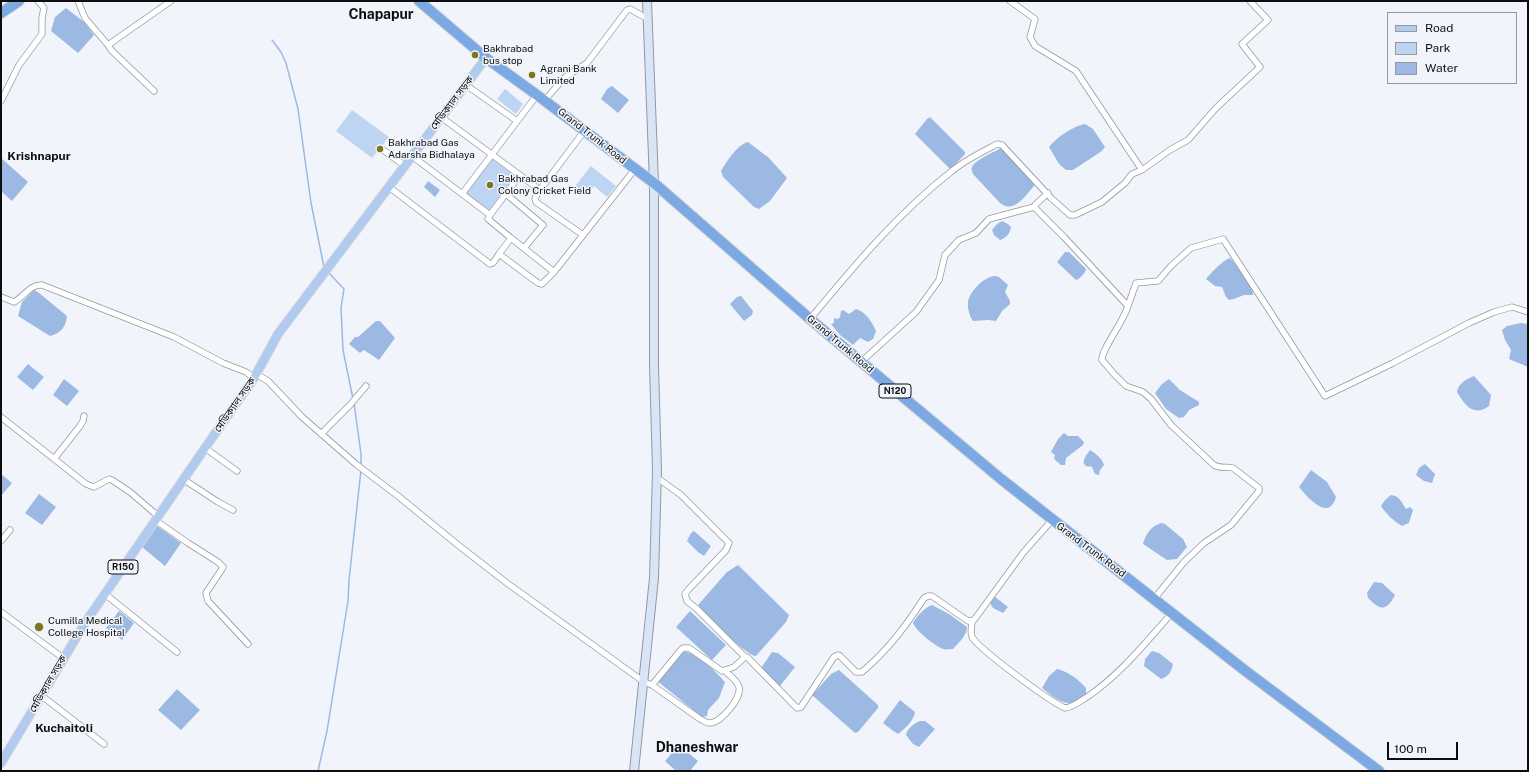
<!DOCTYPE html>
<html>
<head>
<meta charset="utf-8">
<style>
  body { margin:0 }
  #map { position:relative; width:1529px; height:772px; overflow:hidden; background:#f1f5fb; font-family:"Public Sans",sans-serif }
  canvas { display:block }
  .frame { position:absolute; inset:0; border:2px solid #0d0e10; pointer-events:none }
  .legend { position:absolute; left:1387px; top:12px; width:130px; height:72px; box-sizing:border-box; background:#f1f5fb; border:1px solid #96999d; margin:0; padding:5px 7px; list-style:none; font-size:12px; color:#0d0e10 }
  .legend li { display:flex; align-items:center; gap:8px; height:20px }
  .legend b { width:20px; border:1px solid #96999d }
  .scale { position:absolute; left:1387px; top:742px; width:71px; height:18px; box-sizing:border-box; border:2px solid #0d0e10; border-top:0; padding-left:5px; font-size:12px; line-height:14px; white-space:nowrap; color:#0d0e10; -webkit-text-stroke:3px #f1f5fb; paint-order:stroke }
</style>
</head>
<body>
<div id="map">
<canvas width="1529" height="772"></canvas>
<div class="frame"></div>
<ul class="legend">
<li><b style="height:5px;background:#b0cbef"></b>Road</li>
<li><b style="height:11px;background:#bdd4f3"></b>Park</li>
<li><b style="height:11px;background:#9bb9e2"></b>Water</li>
</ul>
<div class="scale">100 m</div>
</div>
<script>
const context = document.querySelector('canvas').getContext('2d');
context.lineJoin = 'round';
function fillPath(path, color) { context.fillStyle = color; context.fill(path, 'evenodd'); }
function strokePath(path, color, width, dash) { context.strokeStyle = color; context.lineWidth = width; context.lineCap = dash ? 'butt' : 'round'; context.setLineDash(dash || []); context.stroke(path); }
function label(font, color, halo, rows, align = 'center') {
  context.font = font + ' "Public Sans","Noto Sans Bengali",sans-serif'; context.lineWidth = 3; context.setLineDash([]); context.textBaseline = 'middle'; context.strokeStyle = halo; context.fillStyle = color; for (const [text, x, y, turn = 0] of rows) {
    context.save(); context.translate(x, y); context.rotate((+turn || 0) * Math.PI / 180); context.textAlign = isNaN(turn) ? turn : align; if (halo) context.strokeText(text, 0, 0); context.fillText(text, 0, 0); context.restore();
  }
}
fillPath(new Path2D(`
  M505,89l18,15 -7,10 -19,-15z
  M352,110l37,27 -17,21 -36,-27z
  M492,159l23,17 -27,36 -22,-18z
  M591,166l25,20 -9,11 -13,-11 -8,9 -11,-9z`), '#bdd4f3');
fillPath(new Path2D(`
  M66,8l18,14 10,13 -16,18 -27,-22 4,-14z
  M612,86l17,14 -11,13 -17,-14 6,-10z
  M930,117l35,35v2l-13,14h-3l-34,-34 12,-15z
  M1085,124l8,5 12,18 -3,4 -29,19h-7l-7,-6 -10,-17c7,-9 24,-21 36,-23z
  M748,142l21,16 18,20 -17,23 -11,8 -5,-2 -31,-30 -2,-6c5,-9 17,-27 27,-29z
  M1001,148l3,1 30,33v4c-9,10 -20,28 -34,17l-27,-29c-1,-3 -2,-4 -1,-7 3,-7 22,-15 29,-19z
  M1,158l27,24 -16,19 -11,-10z
  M428,181l12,9 -5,7 -11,-10z
  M1002,221l6,3 3,3c-1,7 -5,11 -11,13l-6,-5 -2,-5 5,-6z
  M1065,252h4l17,17c0,3 -6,10 -10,11l-19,-18z
  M1230,258c6,6 25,29 23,37h-9l-10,4 -5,1 -3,-3 -4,-10 -7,-1 -9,-7c5,-6 17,-19 24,-21z
  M995,276l4,1 9,8 -3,7 5,9v3l-8,7 -6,10 -8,-1 -15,1c-3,-4 -6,-13 -5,-19 1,-10 17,-26 27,-26z
  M34,290l5,3 28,23c-1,11 -6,17 -17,20l-32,-20 4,-14z
  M741,296l12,15 -1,4 -8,6 -14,-17 7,-7z
  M856,309c10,3 16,13 20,22l-3,8 -5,3 -8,-4 -7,7 -13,-10 -9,-11 3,-1v-5l4,1 2,-2 1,-6 2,-1 6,4z
  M376,321h4l15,17 -16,22 -15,-10 -4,3 -11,-9 6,-7h3z
  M1521,323l7,1v43l-19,-8 2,-9 -6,-10 -3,-10 5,-4z
  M28,364l16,13 -11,13 -16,-13z
  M1474,376l17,19 -2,11c-15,11 -24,0 -32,-14 1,-8 9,-13 17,-16z
  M64,379l15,12 -12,15 -14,-11z
  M1169,379l11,11 19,12v3l-10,5 -5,7 -5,1 -13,-9 -11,-16 7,-9z
  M1064,433l4,3h10l6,6 -1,3 -17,13 -1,7h-4l-7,-6 1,-4 -4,-3 7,-13z
  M1090,450c6,4 12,8 14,15l-4,5 -1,5 -4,-1 -3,-7c-2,-1 -4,0 -6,-1 -6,-4 2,-13 4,-16z
  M1425,464l10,10 -3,9 -8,-2 -8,-6 3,-7z
  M1311,470l16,12 9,15c-7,25 -28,1 -37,-10z
  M1,474l11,9 -11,13z
  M39,494l17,13 -14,18 -17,-12z
  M1391,495c9,1 11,8 15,14l4,-2 3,3 -4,13 -7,3c-8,-5 -16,-12 -21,-20l4,-6z
  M1161,523l4,1 18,15 4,8 -10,12 -10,1 -24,-16c2,-9 8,-18 18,-21z
  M157,526l24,17 -16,23 -23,-19z
  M694,531l17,15 -7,10 -6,-4 -11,-11 4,-8z
  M738,565l51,50 -3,7 -30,34c-9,0 -53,-42 -58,-51l29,-33z
  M1374,582l8,1 13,12c-9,18 -16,14 -27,3l-1,-5z
  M994,596l14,11 -5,6 -8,-4 -3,-2 -2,-5z
  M932,605l17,9 18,13c0,9 -9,16 -14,22 -3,0 -7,1 -10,0 -8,-3 -27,-18 -30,-26 5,-8 11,-15 19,-18z
  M119,611l15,12 -12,17 -16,-12z
  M690,611l36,34 -14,15 -36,-33z
  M683,651c16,3 31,19 42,31l-6,16 -11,12 -1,6 -5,1 -45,-36z
  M1152,651l7,2 14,11c-1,7 -5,13 -12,15l-17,-13 1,-7z
  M772,652l6,1 17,14 -15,19 -3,-1 -16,-17z
  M1057,669c12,3 21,10 29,19v6c-5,2 -12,9 -18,9 -9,0 -19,-10 -26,-15l7,-12z
  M839,670l39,35v3l-20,24 -3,1 -43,-38 19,-21z
  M177,689l23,21 -19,20 -23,-20z
  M900,700l15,12c-1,8 -10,17 -17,22l-6,-4 -9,-7z
  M920,721h5l10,8 -16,18 -6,-3 -7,-9c1,-6 8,-12 14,-14z
  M679,745l19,16 -8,10h-14l-11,-10z`), '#9bb9e2');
strokePath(new Path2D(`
  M272,40l9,12 5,11 12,46 13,94 13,64
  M329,273l15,16 -3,19 2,42 10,49
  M354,403l7,51v12
  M318,771l9,-40 21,-130 1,-21 12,-110`), '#9bb9e2', 1.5);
const street = new Path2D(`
  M78,1l7,17 23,27 63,-44
  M1010,1l25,18 -5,18 5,9 41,25 66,99
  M108,45l4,6 42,40
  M466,85l51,36
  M545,100l19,-22 23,-15 40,-53 3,-1 18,10
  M1,101l18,-36 23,-31v-16l2,-10 -6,-7
  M441,117l99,73 45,-60
  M383,150l22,16
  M412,156l78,59 30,-40
  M389,187l101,77 3,-1 6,-9
  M540,190l-5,8 1,4 47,33
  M1048,193l-13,12v3l29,29 64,69c-4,15 -27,44 -26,54l12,14 12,12 17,6 8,7 20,26 43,40c6,4 12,1 19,3l26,20v3l-28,34 -27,18 -20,19 -30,37
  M462,194l75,-99
  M506,194l37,31 -19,23
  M490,215l-2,4 23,19 -12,16 39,29 4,1 12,-12 81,-103
  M511,238l43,34
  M1,297l13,5c10,-5 16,-18 28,-17l132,52 49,26 23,9 8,6
  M1128,306l8,-23 22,-2 13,-15 20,-18 32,-9 102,157 68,-33 76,-40 25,-11 18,-5 16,5
  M810,319c44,-53 88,-106 142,-148 13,-11 30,-19 45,-27l5,1 49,53 19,17h5l27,-13 23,-19 7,-9 10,-4 28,-20 18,-10 28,-32 44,-41 -18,-23 26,-24 -18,-19
  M861,362l55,-50 23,-32 6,-25 14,-15 17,-7 13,-14 45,-12
  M256,374l12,7 34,36 55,48 41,31 60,49 49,38 137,99 8,3 48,34c3,1 6,4 9,4 11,1 33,-25 30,-36 -2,-7 -9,-11 -14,-16
  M1,417l85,67 8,3 15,-8 3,1 18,12 28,24
  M321,434l29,-29 16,-19
  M205,448l32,23
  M54,459l26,-33 3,-5 1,-5
  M656,477l25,18 48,48 -3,7 -38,40 -3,4 2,7 10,8 48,48
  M183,479l35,23 15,8
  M155,520l33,23 30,19 5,5 -1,2 -16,24 2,8 40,43
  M1,541l9,-11
  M105,594l72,58
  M1,612l62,46
  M972,621c0,5 -2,11 0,16 8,13 77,64 93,71 8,-1 14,-6 22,-11 33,-22 58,-54 85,-84
  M652,685l28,-34 3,-3h6l33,23 12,-4 11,-10h2l47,48 3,3 4,-1 33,-50 4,-2 2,1 16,16h6c26,-22 44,-46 62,-74l4,-2h4l36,25 6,-1 49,-67 29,-33
  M42,696l62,48`);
const secondary = new Path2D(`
  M634,771l20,-193 3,-108 -3,-104v-183l-7,-182`);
const primary = new Path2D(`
  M1,763l84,-140 120,-175 49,-70 24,-44 208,-276`);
const highway = new Path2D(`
  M419,1l67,57 51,37 117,88 156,136 191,160 242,190 136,102
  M1,13l18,-12`);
strokePath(street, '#94989e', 7);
strokePath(secondary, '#94989e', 10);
strokePath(primary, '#d3d4d4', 10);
strokePath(highway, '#d3d4d4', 12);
strokePath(street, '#fff', 5.5);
strokePath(secondary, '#d8e5f7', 8);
strokePath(primary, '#b0cbef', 8);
strokePath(highway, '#7ca9e4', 10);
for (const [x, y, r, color] of [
  [475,55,4,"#7d771c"],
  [532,75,4,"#7d771c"],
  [380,149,4,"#7d771c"],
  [490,185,4,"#7d771c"],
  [39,627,5,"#7d771c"]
]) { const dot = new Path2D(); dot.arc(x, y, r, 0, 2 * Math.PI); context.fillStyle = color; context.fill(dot); strokePath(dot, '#f1f5fb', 1.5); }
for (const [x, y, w] of [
  [895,391,32],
  [123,567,30]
]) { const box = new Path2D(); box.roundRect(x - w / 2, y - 7, w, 14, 3); context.fillStyle = '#f1f5fb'; context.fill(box); strokePath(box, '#0d0e10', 1); }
label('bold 9px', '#0d0e10', null, [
  ["N120",895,391],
  ["R150",123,567]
]);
label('10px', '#0d0e10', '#f1f5fb', [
  ["Bakhrabad",483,49],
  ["bus stop",483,61],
  ["Agrani Bank",540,69],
  ["Limited",540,81],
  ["Bakhrabad Gas",388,143],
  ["Adarsha Bidhalaya",388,155],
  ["Bakhrabad Gas",498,179],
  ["Colony Cricket Field",498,191],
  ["Cumilla Medical",48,621],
  ["College Hospital",48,633]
], 'left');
label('10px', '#0d0e10', '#f1f5fb', [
  ["মেডিক্যাল সড়ক",452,103,-53],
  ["Grand Trunk Road",592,136,38],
  ["Grand Trunk Road",840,344,40],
  ["মেডিক্যাল সড়ক",235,405,-55],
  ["Grand Trunk Road",1091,550,37],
  ["মেডিক্যাল সড়ক",48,684,-60]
]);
label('bold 12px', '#0d0e10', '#f1f5fb', [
  ["Krishnapur",39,156],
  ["Kuchaitoli",64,728]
]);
label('bold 14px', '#0d0e10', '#f1f5fb', [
  ["Chapapur",381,15],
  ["Dhaneshwar",697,748]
]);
</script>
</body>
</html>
